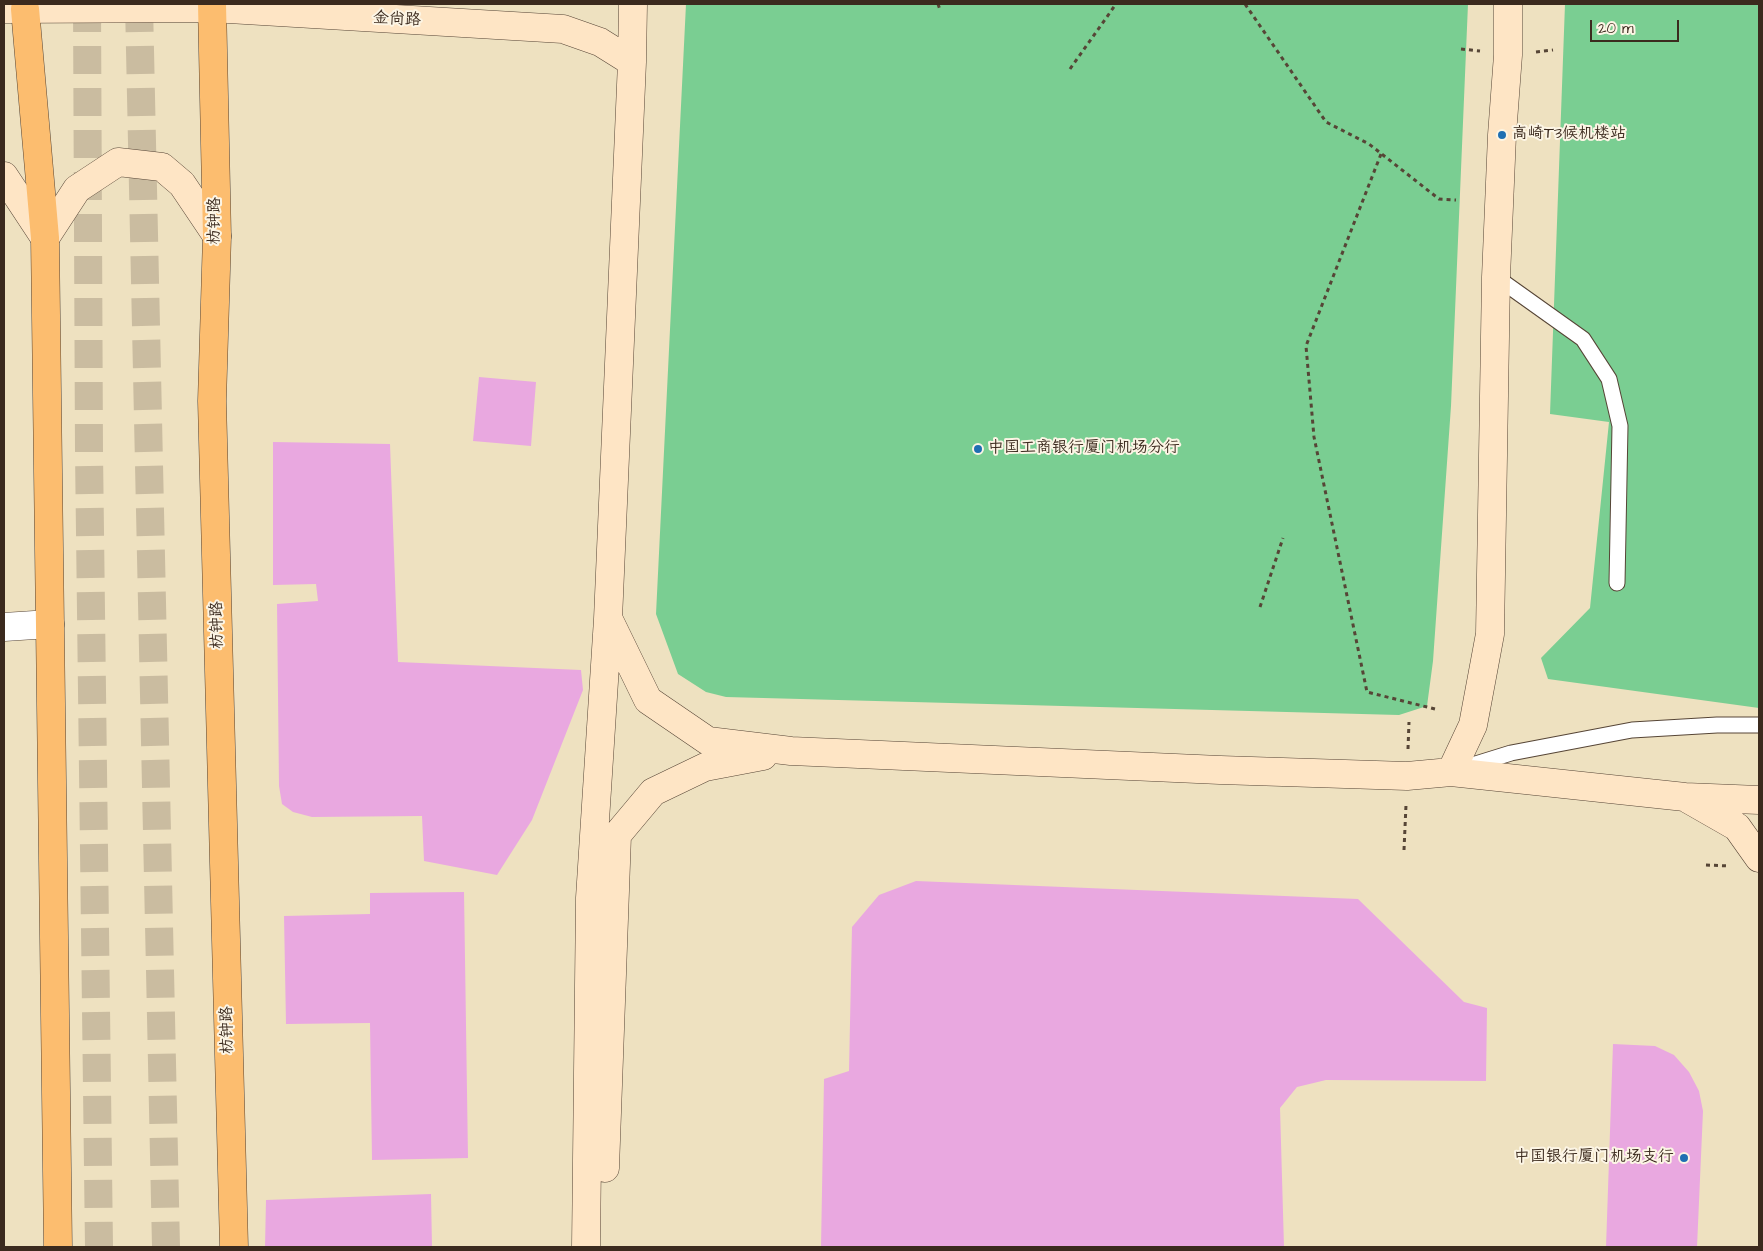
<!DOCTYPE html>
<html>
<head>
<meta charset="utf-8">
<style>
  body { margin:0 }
  #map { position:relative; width:1763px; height:1251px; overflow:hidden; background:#eee1c0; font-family:"Architects Daughter",sans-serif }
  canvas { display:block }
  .frame { position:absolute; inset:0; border:5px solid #3b2a1e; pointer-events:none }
  .scale { position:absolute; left:1590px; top:20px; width:89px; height:22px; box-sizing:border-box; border:2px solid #3b2a1e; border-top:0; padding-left:6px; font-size:15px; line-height:18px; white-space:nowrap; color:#3b2a1e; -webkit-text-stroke:4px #fcf5e5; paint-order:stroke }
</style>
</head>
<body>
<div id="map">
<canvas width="1763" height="1251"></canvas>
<div class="frame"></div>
<div class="scale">20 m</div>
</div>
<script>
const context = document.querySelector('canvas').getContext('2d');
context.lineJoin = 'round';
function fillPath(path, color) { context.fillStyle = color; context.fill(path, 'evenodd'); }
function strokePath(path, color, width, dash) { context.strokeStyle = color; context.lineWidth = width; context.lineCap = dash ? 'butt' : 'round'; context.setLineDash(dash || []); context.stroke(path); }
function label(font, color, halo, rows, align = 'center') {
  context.font = font + ' "Architects Daughter","LXGW WenKai TC",sans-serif'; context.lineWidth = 4; context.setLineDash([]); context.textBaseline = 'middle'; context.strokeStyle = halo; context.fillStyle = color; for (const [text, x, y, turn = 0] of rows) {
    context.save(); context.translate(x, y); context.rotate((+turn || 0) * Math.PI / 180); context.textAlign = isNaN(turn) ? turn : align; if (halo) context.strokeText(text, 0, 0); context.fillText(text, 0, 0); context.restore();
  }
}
fillPath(new Path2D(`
  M686,4h782l-17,402 -18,255 -6,45 -28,9 -673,-18 -20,-5 -28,-18 -22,-60z
  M1565,4h194v704l-211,-29 -7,-21 49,-50 19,-186 -59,-8z`), '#7ace92');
fillPath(new Path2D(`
  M479,377l57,5 -5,64 -58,-5z
  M273,442l117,2 8,218 183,8 2,20 -51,130 -35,55 -73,-14 -2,-45 -110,1 -19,-5 -11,-8 -3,-18 -2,-182 41,-3 -2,-17 -43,1z
  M916,881l442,18 106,103 23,6 -1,73 -160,-1 -29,7 -17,21 4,139h-463l3,-168 25,-8 3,-144 27,-32z
  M464,892l4,266 -96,2 -2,-137 -84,1 -2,-108 86,-2v-21z
  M1613,1044l42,2 19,9 15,17 10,19 4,20 -6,136h-91z
  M431,1194l1,53h-167l1,-47z`), '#e9a8e0');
strokePath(new Path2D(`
  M87,4l2,448 10,795
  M139,4l27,1243`), '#cabca0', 28, [28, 14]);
const service = new Path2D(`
  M1496,277l87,62 26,40 11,47 -3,157
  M1466,767l45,-14 121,-23 85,-5h42`);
const minor = new Path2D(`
  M4,627l46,-3`);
const secondary = new Path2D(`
  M4,9l208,-1 351,21 37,13 32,20
  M4,176l41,62 32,-49 41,-27 44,5 20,17 35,52
  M609,620l39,80 60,41 83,10 429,19 187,6 44,-4 234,25 74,3
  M1451,772l22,-47 17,-91 6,-357 6,-142 6,-80v-51
  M1688,799l49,28 22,31
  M605,1168l12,-333 36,-43 52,-25 58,-11
  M586,1247l4,-349 18,-279 24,-557 1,-58`);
const trunk = new Path2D(`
  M212,4l5,232 -5,165 22,846
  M25,9l20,229 13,1009`);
strokePath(service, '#564536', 17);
strokePath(minor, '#564536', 29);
strokePath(secondary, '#564536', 29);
strokePath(trunk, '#564536', 29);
strokePath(new Path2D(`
  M938,4l2,6
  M1245,4l81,118 43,22 70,55 17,1
  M1461,49l19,2
  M1536,52l17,-2
  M1070,69l46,-65
  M1381,154l-75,192 8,91 53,255 68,17
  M1260,607l23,-69
  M1408,749l1,-27
  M1404,850l2,-45
  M1706,865l23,1`), '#564536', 3, [4, 4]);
strokePath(service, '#fff', 15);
strokePath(minor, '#fff', 28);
strokePath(secondary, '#fee5c5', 28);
strokePath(trunk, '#fcbd6f', 28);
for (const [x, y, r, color] of [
  [1502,135,5,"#1f6fb2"],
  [978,449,5,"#1f6fb2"],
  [1684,1158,5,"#1f6fb2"]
]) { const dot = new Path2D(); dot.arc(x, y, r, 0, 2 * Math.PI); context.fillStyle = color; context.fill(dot); strokePath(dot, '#fcf5e5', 2); }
label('16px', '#3b2a1e', '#fcf5e5', [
  ["金尚路",397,20,3],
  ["枋钟路",216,221,-90],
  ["枋钟路",218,625,-91],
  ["枋钟路",228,1030,-91]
]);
label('16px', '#3b2a1e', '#fcf5e5', [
  ["高崎T3候机楼站",1512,135],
  ["中国工商银行厦门机场分行",988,449],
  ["中国银行厦门机场支行",1674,1158,"right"]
], 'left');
</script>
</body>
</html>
